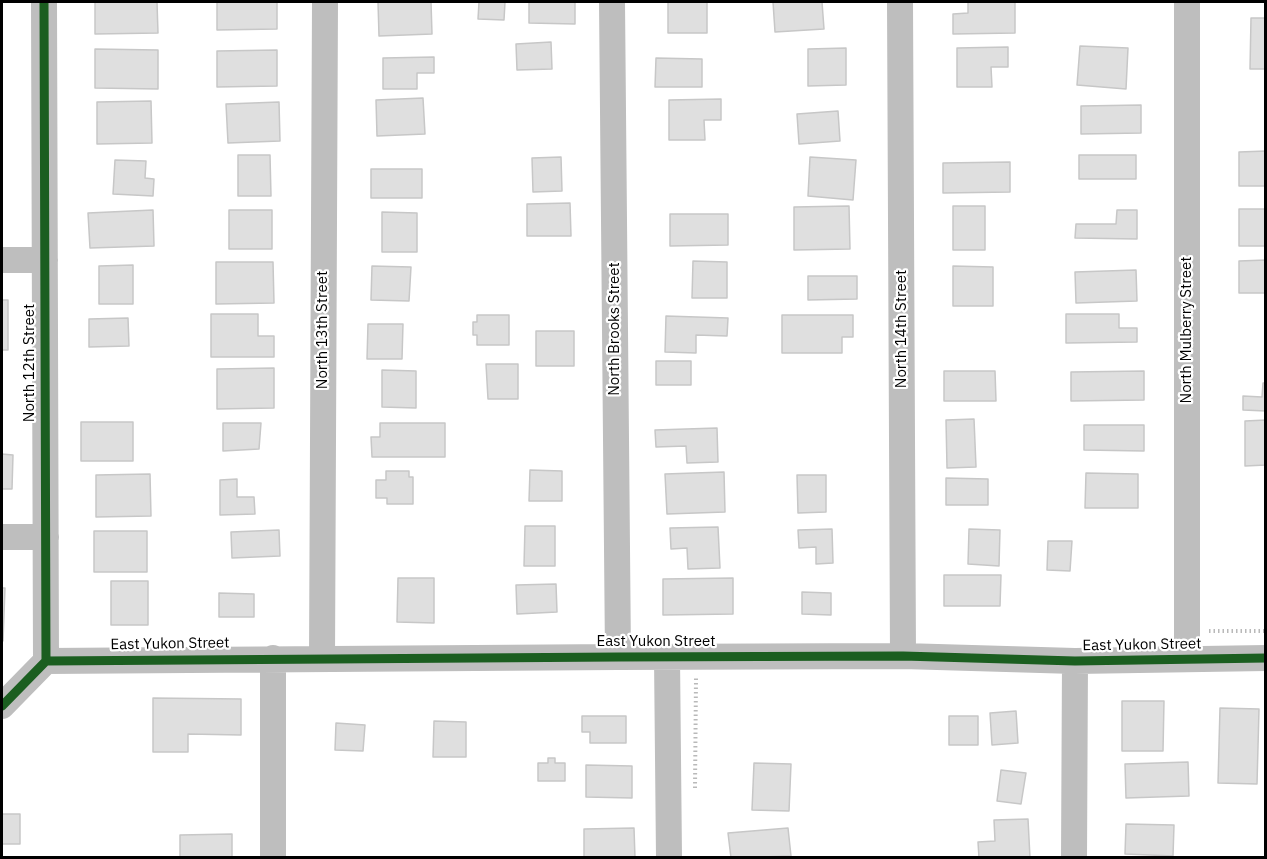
<!DOCTYPE html>
<html>
<head>
<meta charset="utf-8">
<style>
  body { margin:0 }
  #map { position:relative; width:1267px; height:859px; overflow:hidden; background:#fff; font-family:"IBM Plex Sans",sans-serif }
  canvas { display:block }
  .frame { position:absolute; inset:0; border:3px solid #000; pointer-events:none }
</style>
</head>
<body>
<div id="map">
<canvas width="1267" height="859"></canvas>
<div class="frame"></div>
</div>
<script>
const context = document.querySelector('canvas').getContext('2d');
context.lineJoin = 'round';
function fillPath(path, color) { context.fillStyle = color; context.fill(path, 'evenodd'); }
function strokePath(path, color, width, dash) { context.strokeStyle = color; context.lineWidth = width; context.lineCap = dash ? 'butt' : 'round'; context.setLineDash(dash || []); context.stroke(path); }
function label(font, color, halo, rows, align = 'center') {
  context.font = font + ' "IBM Plex Sans",sans-serif'; context.lineWidth = 4.5; context.setLineDash([]); context.textBaseline = 'middle'; context.strokeStyle = halo; context.fillStyle = color; for (const [text, x, y, turn = 0] of rows) {
    context.save(); context.translate(x, y); context.rotate((+turn || 0) * Math.PI / 180); context.textAlign = isNaN(turn) ? turn : align; if (halo) context.strokeText(text, 0, 0); context.fillText(text, 0, 0); context.restore();
  }
}
const building = new Path2D(`
  M95,2h62l1,31 -63,1z
  M217,2h60v27l-60,1z
  M378,2h53l1,32 -53,2z
  M479,2h26l-1,18 -26,-1z
  M529,2h46v22l-46,-1z
  M668,2h39v31h-39z
  M773,2h49l2,27 -49,3z
  M968,2h47v31l-62,1v-20l15,-1z
  M1251,18h15v51h-16z
  M551,42l1,27 -35,1 -1,-26z
  M1080,46l48,2 -2,41 -49,-4z
  M1008,47v20h-17l1,20h-35v-39z
  M846,48v37l-38,1v-37z
  M95,49l63,1v39l-63,-1z
  M277,50v36l-60,1v-36z
  M434,57v16h-17v16h-34v-31z
  M656,58l46,1v28h-47z
  M423,98l2,36 -48,2 -1,-36z
  M721,99v21h-17l1,20h-36v-40z
  M151,101l1,42 -55,1v-42z
  M279,102l1,39 -52,2 -2,-39z
  M1141,105v28l-60,1v-28z
  M838,111l2,30 -41,3 -2,-30z
  M1266,151v35h-27v-34z
  M238,155h32l1,41h-33z
  M1079,155h57v24h-57z
  M561,157l1,34 -29,1 -1,-34z
  M810,157l46,3 -3,40 -45,-4z
  M115,160l31,1 -1,17 9,1 -1,17 -40,-2z
  M1010,162v30l-67,1v-30z
  M371,169h51v29h-51z
  M570,203l1,33h-44v-32z
  M849,206l1,43 -56,1v-43z
  M953,206h32v44h-32z
  M1239,209h27v37h-27z
  M153,210l1,36 -64,2 -2,-35z
  M229,210h43v39h-43z
  M1117,210h20v29l-62,-1 1,-14h40z
  M382,212l35,1v39h-35z
  M670,214h58v31l-58,1z
  M1266,260v33h-27v-32z
  M693,261l34,1v36h-35z
  M216,262h57l1,41 -58,1z
  M133,265v39h-34v-38z
  M372,266l39,1 -2,34 -38,-1z
  M953,266l40,1v39h-40z
  M1136,270l1,31 -61,2 -1,-31z
  M808,276h49v23l-49,1z
  M2,300h6v50h-6z
  M211,314h47v22h16v21h-63z
  M1066,314h53v14h18v14l-71,1z
  M477,315h32v30h-32v-10h-4v-13h4z
  M782,315h71v22h-11v16h-60z
  M666,316l62,2 -1,18 -31,-1v18l-31,-1z
  M128,318l1,28 -40,1v-28z
  M368,324h35l-1,35h-35z
  M536,331h38v35h-38z
  M656,361h35v24h-35z
  M486,364h32v35h-30z
  M274,368v40l-57,1v-40z
  M382,370l34,1v37l-34,-1z
  M944,371h51l1,30h-52z
  M1144,371v29l-73,1v-29z
  M1263,383h3v28l-23,-1v-14l19,1z
  M974,419l2,48 -29,1 -1,-48z
  M1266,420v45l-21,1v-45z
  M81,422h52v39h-52z
  M223,423h38l-2,26 -36,2z
  M380,423h65v34h-73l-1,-20h9z
  M1084,425h60v26l-60,-1z
  M717,428l1,34 -31,1 -1,-17 -30,1 -1,-17z
  M2,454l11,1 -1,34h-10z
  M530,470l32,1v30h-33z
  M386,471h23v6h4v27h-26v-6h-11v-18h10z
  M724,472l1,40 -58,2 -2,-40z
  M1086,473l52,1v34h-53z
  M150,474l1,42 -55,1v-42z
  M797,475h29v37l-28,1z
  M946,478l42,1v26h-42z
  M237,479v18h17l1,17 -35,1v-35z
  M525,526h30v40h-31z
  M718,527l2,41 -32,1 -1,-21 -16,1 -1,-21z
  M832,529l1,34 -17,1v-17l-17,1 -1,-18z
  M969,529l31,1 -1,36 -31,-2z
  M279,530l1,26 -48,2 -1,-26z
  M94,531h53v41h-53z
  M1048,541h24l-2,30 -23,-1z
  M944,575h57l-1,31h-56z
  M398,578h36v45l-37,-1z
  M733,578v36l-70,1v-36z
  M111,581h37v44h-37z
  M556,584l1,28 -40,2 -1,-29z
  M2,588h3l-2,53h-1z
  M802,592l29,1v22l-29,-1z
  M219,593l35,1v23h-35z
  M153,698l88,1v36l-53,-1v18h-35z
  M1122,701h42l-1,50h-41z
  M1220,708l39,1 -2,75 -39,-1z
  M1016,711l2,32 -26,2 -2,-32z
  M582,716h44v27h-36v-11h-8z
  M949,716h29v29h-29z
  M434,721l32,1v35h-33z
  M336,723l29,2 -2,26 -28,-1z
  M548,758h7v5h10v18h-27v-18h10z
  M1188,762l1,34 -63,2 -1,-34z
  M754,763l37,1 -2,47 -37,-1z
  M586,765l46,1v32l-46,-1z
  M1001,770l25,3 -5,31 -24,-3z
  M2,814h18v30h-18z
  M1028,819l2,39h-51l-1,-16 17,-1 -1,-21z
  M1126,824l48,1 -1,31 -48,-2z
  M634,828l1,30h-51v-29z
  M788,828l3,28 -60,2 -3,-25z
  M232,834v24h-52v-23z`);
fillPath(building, '#dfdfdf');
strokePath(building, '#c7c7c7', 1.5);
strokePath(new Path2D(`
  M1209,631h57
  M695,788l1,-110`), '#b9b9b9', 4, [1.5, 3]);
strokePath(new Path2D(`
  M612,2l6,655
  M900,2l3,654
  M1187,2v657
  M2,260h43
  M2,537h44
  M667,657l2,201
  M273,658v200
  M322,658l3,-656
  M46,661l572,-4 285,-1 172,5 191,-3
  M2,706l44,-45 -2,-659
  M1074,858l1,-197`), '#bebebe', 26);
strokePath(new Path2D(`
  M46,661l572,-4 285,-1 172,5 191,-3
  M2,706l44,-45 -2,-659`), '#1b5e20', 9);
label('15px', '#000', '#fff', [
  ["North Brooks Street",615,329,-90],
  ["North 14th Street",902,329,-90],
  ["North 13th Street",323,330,-90],
  ["North Mulberry Street",1187,330,-90],
  ["North 12th Street",30,363,-90],
  ["East Yukon Street",656,642],
  ["East Yukon Street",170,644,-1],
  ["East Yukon Street",1142,645,-1]
]);
</script>
</body>
</html>
